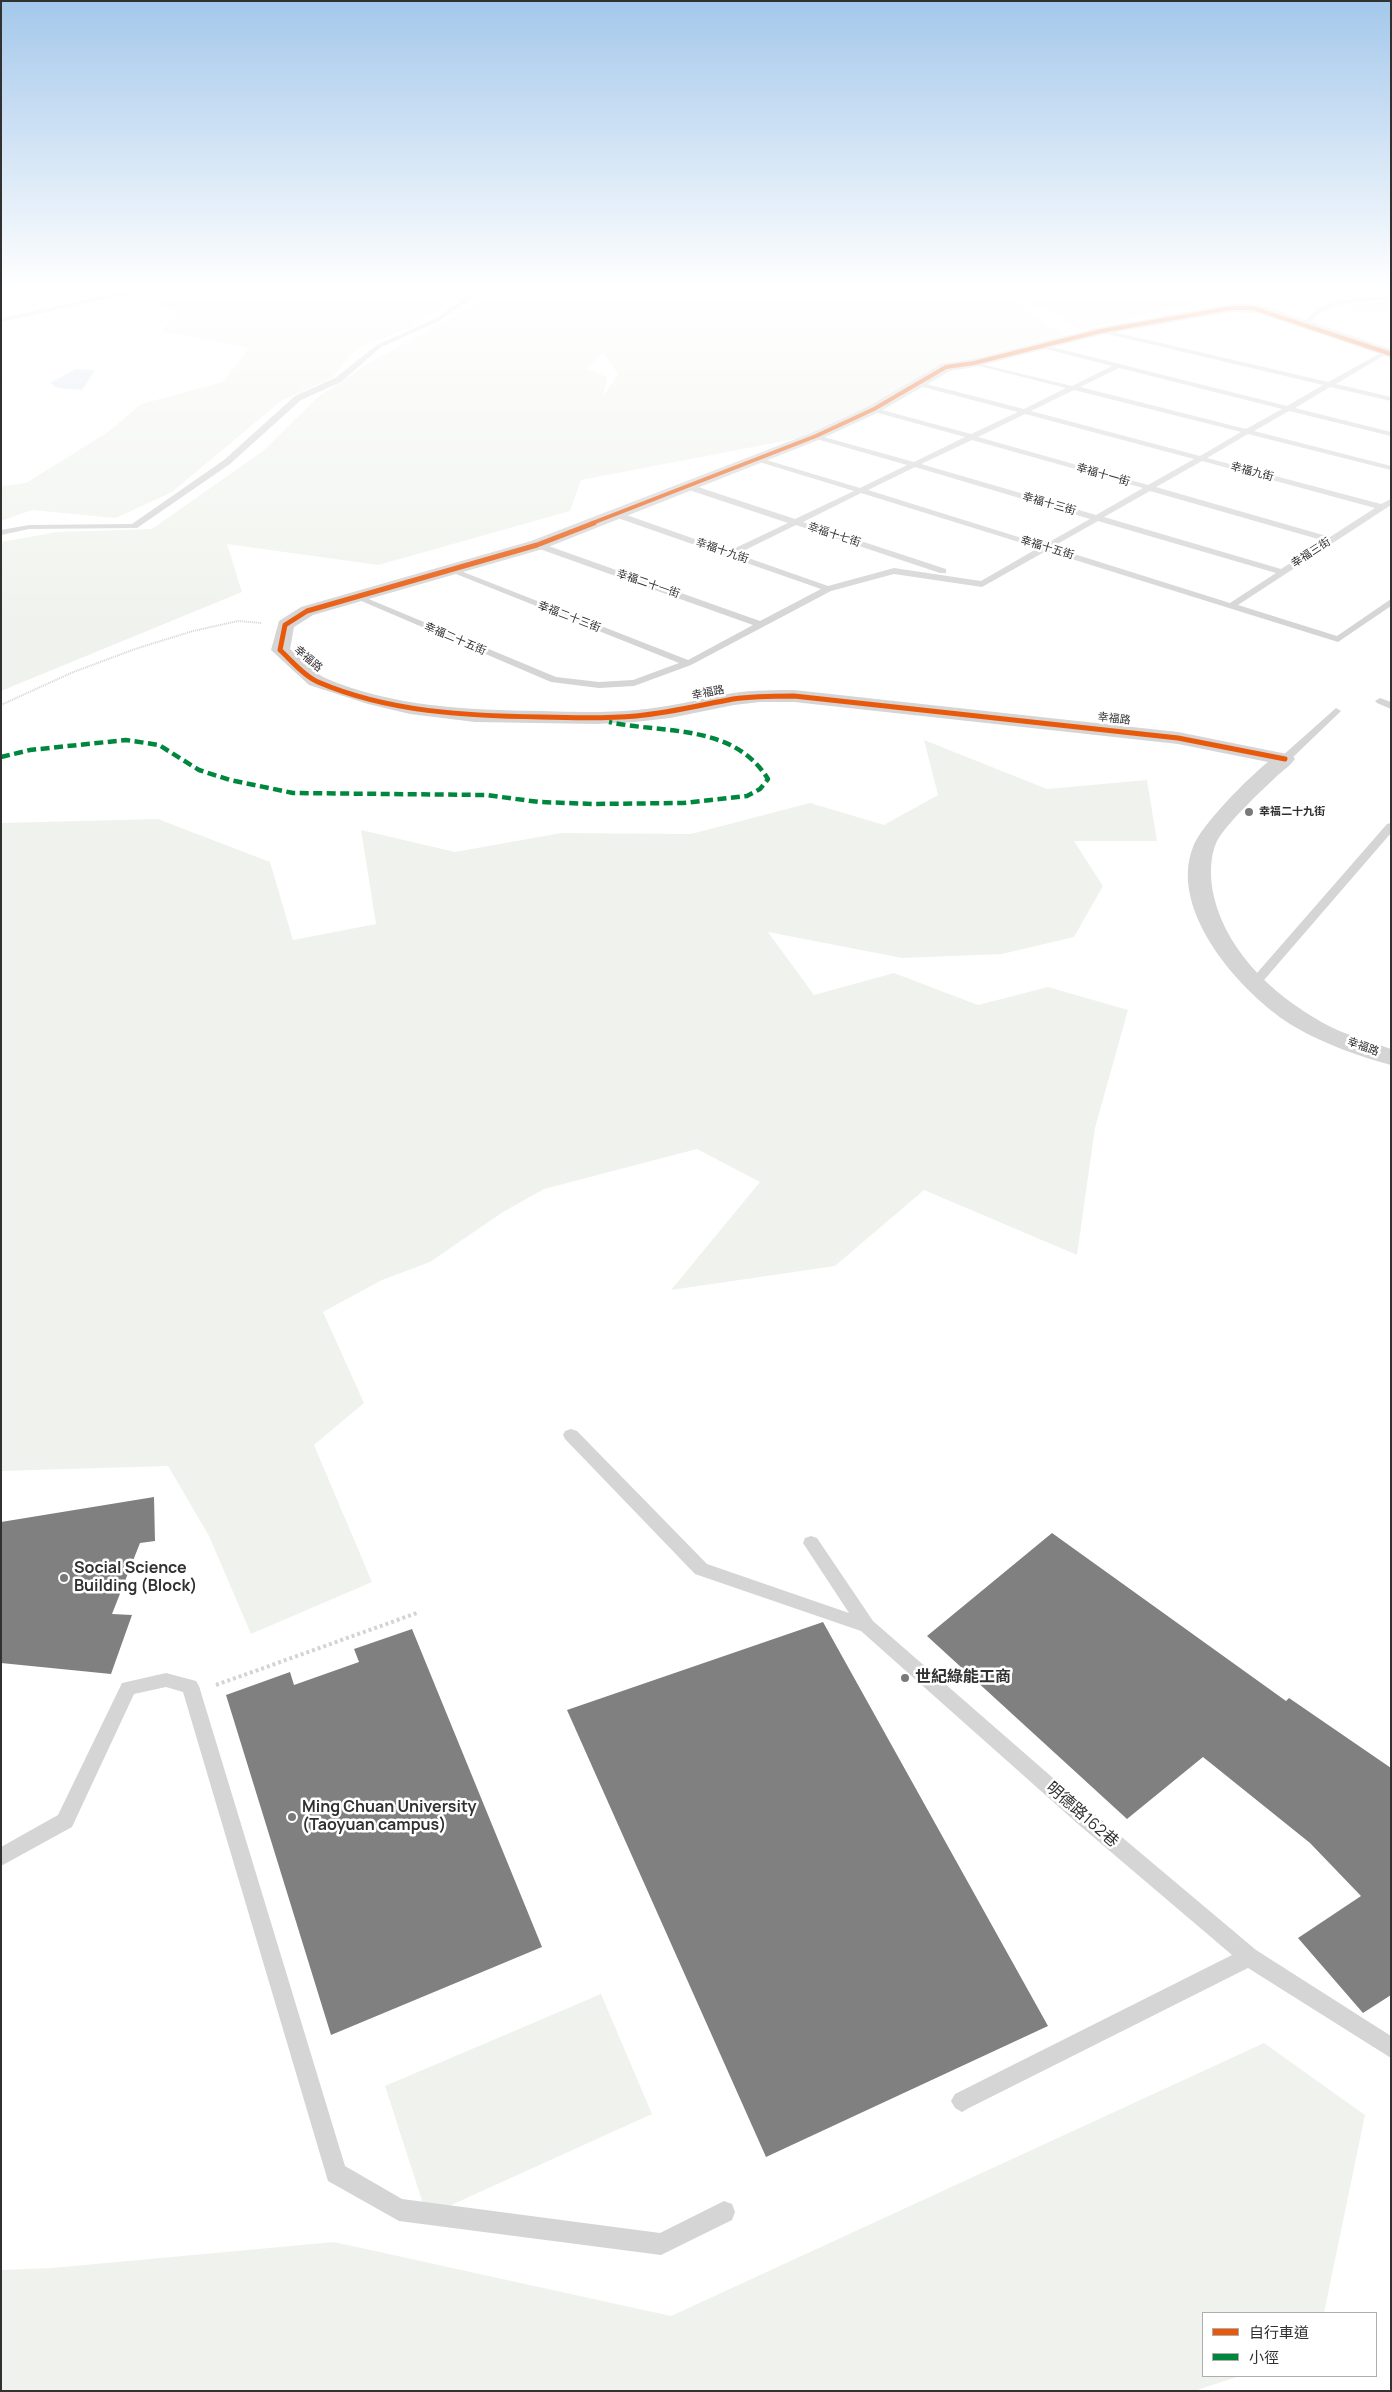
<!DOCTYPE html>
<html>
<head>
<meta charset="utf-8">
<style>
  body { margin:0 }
  #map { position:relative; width:1392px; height:2392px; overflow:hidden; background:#fff; font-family:Manrope,"Noto Sans TC",sans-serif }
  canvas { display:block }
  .frame { position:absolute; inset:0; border:2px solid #313131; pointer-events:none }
  .legend { position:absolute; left:1202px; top:2312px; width:175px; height:65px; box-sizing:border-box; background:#fff; border:1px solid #adadad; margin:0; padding:6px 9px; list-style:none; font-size:15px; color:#313131 }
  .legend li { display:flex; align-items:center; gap:10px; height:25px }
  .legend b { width:25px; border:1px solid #adadad }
</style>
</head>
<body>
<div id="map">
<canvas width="1392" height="2392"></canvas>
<div class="frame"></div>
<ul class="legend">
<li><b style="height:6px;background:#e8590c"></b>自行車道</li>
<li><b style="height:6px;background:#00873e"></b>小徑</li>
</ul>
</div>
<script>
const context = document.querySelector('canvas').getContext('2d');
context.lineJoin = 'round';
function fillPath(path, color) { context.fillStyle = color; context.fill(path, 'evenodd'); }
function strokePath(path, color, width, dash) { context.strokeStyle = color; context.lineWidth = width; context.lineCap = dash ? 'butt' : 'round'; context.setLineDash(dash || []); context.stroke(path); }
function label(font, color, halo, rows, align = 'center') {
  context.font = font + ' Manrope,"Noto Sans TC",sans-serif'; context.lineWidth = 5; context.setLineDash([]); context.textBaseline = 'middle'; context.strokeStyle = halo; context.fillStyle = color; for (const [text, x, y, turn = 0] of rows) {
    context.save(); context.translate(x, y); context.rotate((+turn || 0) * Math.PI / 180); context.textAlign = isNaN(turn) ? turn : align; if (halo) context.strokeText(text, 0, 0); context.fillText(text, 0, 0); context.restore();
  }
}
fillPath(new Path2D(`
  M154,289h317l-60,38 -56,23 -23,28 -51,23 -109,91 -56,26 -84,-8 -31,11v-35l25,-3 82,-51 33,-28 82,-22 26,-34 -88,-17 17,-18 -40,-19z
  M505,289h770l-115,22 -80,19 -30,-20 -35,-9 50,36 -94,24 -171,77 -219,42 -11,31 -192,54 -151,-21 15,48 -241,99v-149l56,-10 95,-3 111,-78 55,-54 56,-37zM603,353l15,21 -15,23 4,-20 -20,-8z
  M1391,301v10h-34l-15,-5z
  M924,740l123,49 100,-9 10,61h-83l29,45 -29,51 -72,17 -100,4 -134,-26 46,63 80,-22 84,32 70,-18 80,23 -33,118 -18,127 -153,-65 -89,76 -164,24 89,-108 -63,-33 -153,40 -41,23 -73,50 -48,18 -59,32 41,91 -50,42 58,137 -121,52 -42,-98 -41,-70 -167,5v-648l157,-4 112,43 23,78 83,-16 -15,-94 94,22 106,-19 130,1 119,-31 74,22 54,-30z
  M601,1994l51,120 -225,102 -42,-130z
  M1264,2043l101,72 -41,198h-121v63h37l-46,15h-1193v-121l51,-2 282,-26 337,74z`), '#f0f3ed');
fillPath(new Path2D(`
  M76,369l19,1 -13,20 -24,-2 -8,-5z`), '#dee6f0');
fillPath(new Path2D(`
  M154,1497l1,44 -15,2 -28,71 20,1 -21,59 -110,-11v-141z
  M1052,1533l234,168 3,-3 102,70v227l-28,18 -65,-75 63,-42 -51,-53 -107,-86 -76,62 -200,-183z
  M823,1622l225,404 -282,131 -199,-447z
  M412,1629l130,318 -211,88 -105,-340 64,-23 4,13 65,-23 -5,-13z`), '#808080');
strokePath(new Path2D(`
  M1,705l70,-32 64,-24 58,-18 45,-10 24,2`), '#d4d4d4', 2, [1, 1]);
strokePath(new Path2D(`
  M216,1685l201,-72`), '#d4d4d4', 4, [3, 3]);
fillPath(new Path2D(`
  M137,289h14l-150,33v-4z
  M477,289h8l-46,32 -58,26 -40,35 -40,18 -71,64 -93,64 -108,1 -28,6v-5l28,-5 103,-1 92,-64 71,-64 40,-18 42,-33 58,-26z
  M1391,296v4c-28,2 -67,0 -83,26l-5,-1c15,-29 59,-27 88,-29z
  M1101,329l227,53 56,-31h4v2l-52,31 55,13v4l-61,-14 -35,21 96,24v4l-102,-25 -35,20 137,35v4l-143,-36 -41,24 174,46 10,-5v6l-153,100 99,31 54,-37v7l-53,36 -292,-91 -64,36 -88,-13 -63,17 -140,74 -57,21 -35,2 -48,-6 -199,-85 7,-2 197,82 43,5 34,-2 46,-17 -233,-93 7,-2 235,92 65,-35 -219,-78v-4h6l220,78 61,-32 -209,-73v-4h6l111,39 59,-28 -105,-35v-4h6l106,35 59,-28 -101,-31v-4l107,32 47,-23 -94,-27v-4l101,28 51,-25 -94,-26v-4l100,27 47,-22 -103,-27v-4l109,28 42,-21 -94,-24v-2l100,24 40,-20 -74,-19 2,-3 247,62 36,-21 -224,-53zM1119,368l163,41 -36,20 -166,-42zM1074,390l167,42 -41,24 -169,-45zM1025,414l169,45 -46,26 -170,-48zM972,440l171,48 -47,27 -175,-51zM1202,461l173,47 -45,29 -174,-50zM915,467l175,52 -46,26 -176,-55zM1150,491l175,50 -44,28 -177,-52zM861,493l177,55 -57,33 -87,-13 -66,18 -91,-32 59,-29 144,48h6v-4l-143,-47zM1098,521l178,52 -46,30 -178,-56z
  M1380,698l11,4v7l-14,-6 -2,-2z
  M1336,708l5,3 -2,2 -50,48h-8v-4z
  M1391,823v10l-133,154h-8l-2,-3 2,-3 137,-157z
  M571,1429l6,2 130,133 142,49 -46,-70 2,-5 6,-2 6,2 56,83 219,191 164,138 135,86v22l-143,-90 -279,140 -7,4 -7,-4 -4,-7 4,-7 277,-139 -154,-131 -217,-193 -166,-57 -130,-135 -2,-4 2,-4z
  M166,1673l30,8 3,5 146,480 57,33 258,34 64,-32 8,3 3,8 -3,8 -71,35 -262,-34 -71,-40 -145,-489 -17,-5 -32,7 -62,133 -71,39v-19l57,-32 64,-132z`), '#d5d5d5');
fillPath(new Path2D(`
  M1231,304h22l14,3 124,42v9l-133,-45 -27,-1 -130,23 -127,32 -24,4 -71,41 -58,27 -278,110 -230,66 -19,12 -4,22c10,8 22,23 35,29 68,29 143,32 216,33 32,1 63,2 95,-1 33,-3 65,-11 97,-17 21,-3 41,-3 61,-3l384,42 114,23 3,4c-5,7 -13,12 -19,18 -16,15 -49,46 -59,64 -8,17 -7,39 -3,56 14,59 67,105 119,131 19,9 39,14 58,21v16c-33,-9 -67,-21 -96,-38 -51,-30 -128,-115 -102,-180 8,-22 55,-69 75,-85l-90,-18 -384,-42h-34l-26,3 -64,13 -35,4 -39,2 -121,-2 -65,-8 -42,-10 -59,-19 -38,-35 8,-29 22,-14 230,-66 280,-108 58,-27 72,-42 33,-5 127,-32z`), '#d5d5d5');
strokePath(new Path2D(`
  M1,757l29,-7 96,-10 33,5 40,25 31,10 63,13 193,2 53,7 54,2 90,-1 64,-7 13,-7 8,-10c-35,-56 -103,-45 -159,-57`), '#00873e', 4.5, [9, 4.5]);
strokePath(new Path2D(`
  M590,524l226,-88 58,-27 72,-42 28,-4 127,-32 130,-23h22l138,46`), '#e8590c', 4);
strokePath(new Path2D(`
  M594,523l-57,22 -230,66 -22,14 -5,25c11,10 24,26 38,32 70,30 148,34 223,35 32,1 64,2 95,-1 33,-3 65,-11 97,-17 21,-3 41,-3 61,-3l384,42 107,21`), '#e8590c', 5);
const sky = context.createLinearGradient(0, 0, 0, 624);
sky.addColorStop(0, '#a4c8eb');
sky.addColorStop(0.46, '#fff');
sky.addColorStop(1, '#ffffff00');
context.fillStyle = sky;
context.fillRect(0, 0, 1392, 624);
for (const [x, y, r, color] of [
  [1249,812,5,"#797979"],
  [64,1578,5,"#797979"],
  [905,1678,5,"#797979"],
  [292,1817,5,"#797979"]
]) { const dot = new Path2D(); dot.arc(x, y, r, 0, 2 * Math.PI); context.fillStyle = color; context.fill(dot); strokePath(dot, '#fff', 2); }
label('11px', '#313131', '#fff', [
  ["幸福九街",1252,472,15],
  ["幸福十一街",1103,475,16],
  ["幸福十三街",1049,504,16],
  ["幸福十七街",834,535,18],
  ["幸福十五街",1047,548,17],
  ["幸福十九街",722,551,19],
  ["幸福三街",1311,553,-33],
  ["幸福二十一街",648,584,19],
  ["幸福二十三街",569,617,21],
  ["幸福二十五街",455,639,23],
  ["幸福路",308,659,40],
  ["幸福路",708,693,-11],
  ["幸福路",1114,719,6],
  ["幸福路",1363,1047,20]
]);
label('bold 11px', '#313131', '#fff', [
  ["幸福二十九街",1259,812]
], 'left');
label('bold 16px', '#313131', '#fff', [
  ["Social Science",74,1569],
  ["Building (Block)",74,1587],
  ["世紀綠能工商",915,1678],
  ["Ming Chuan University",302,1808],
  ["(Taoyuan campus)",302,1826]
], 'left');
label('16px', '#313131', '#fff', [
  ["明德路162巷",1082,1815,41]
]);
</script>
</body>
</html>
